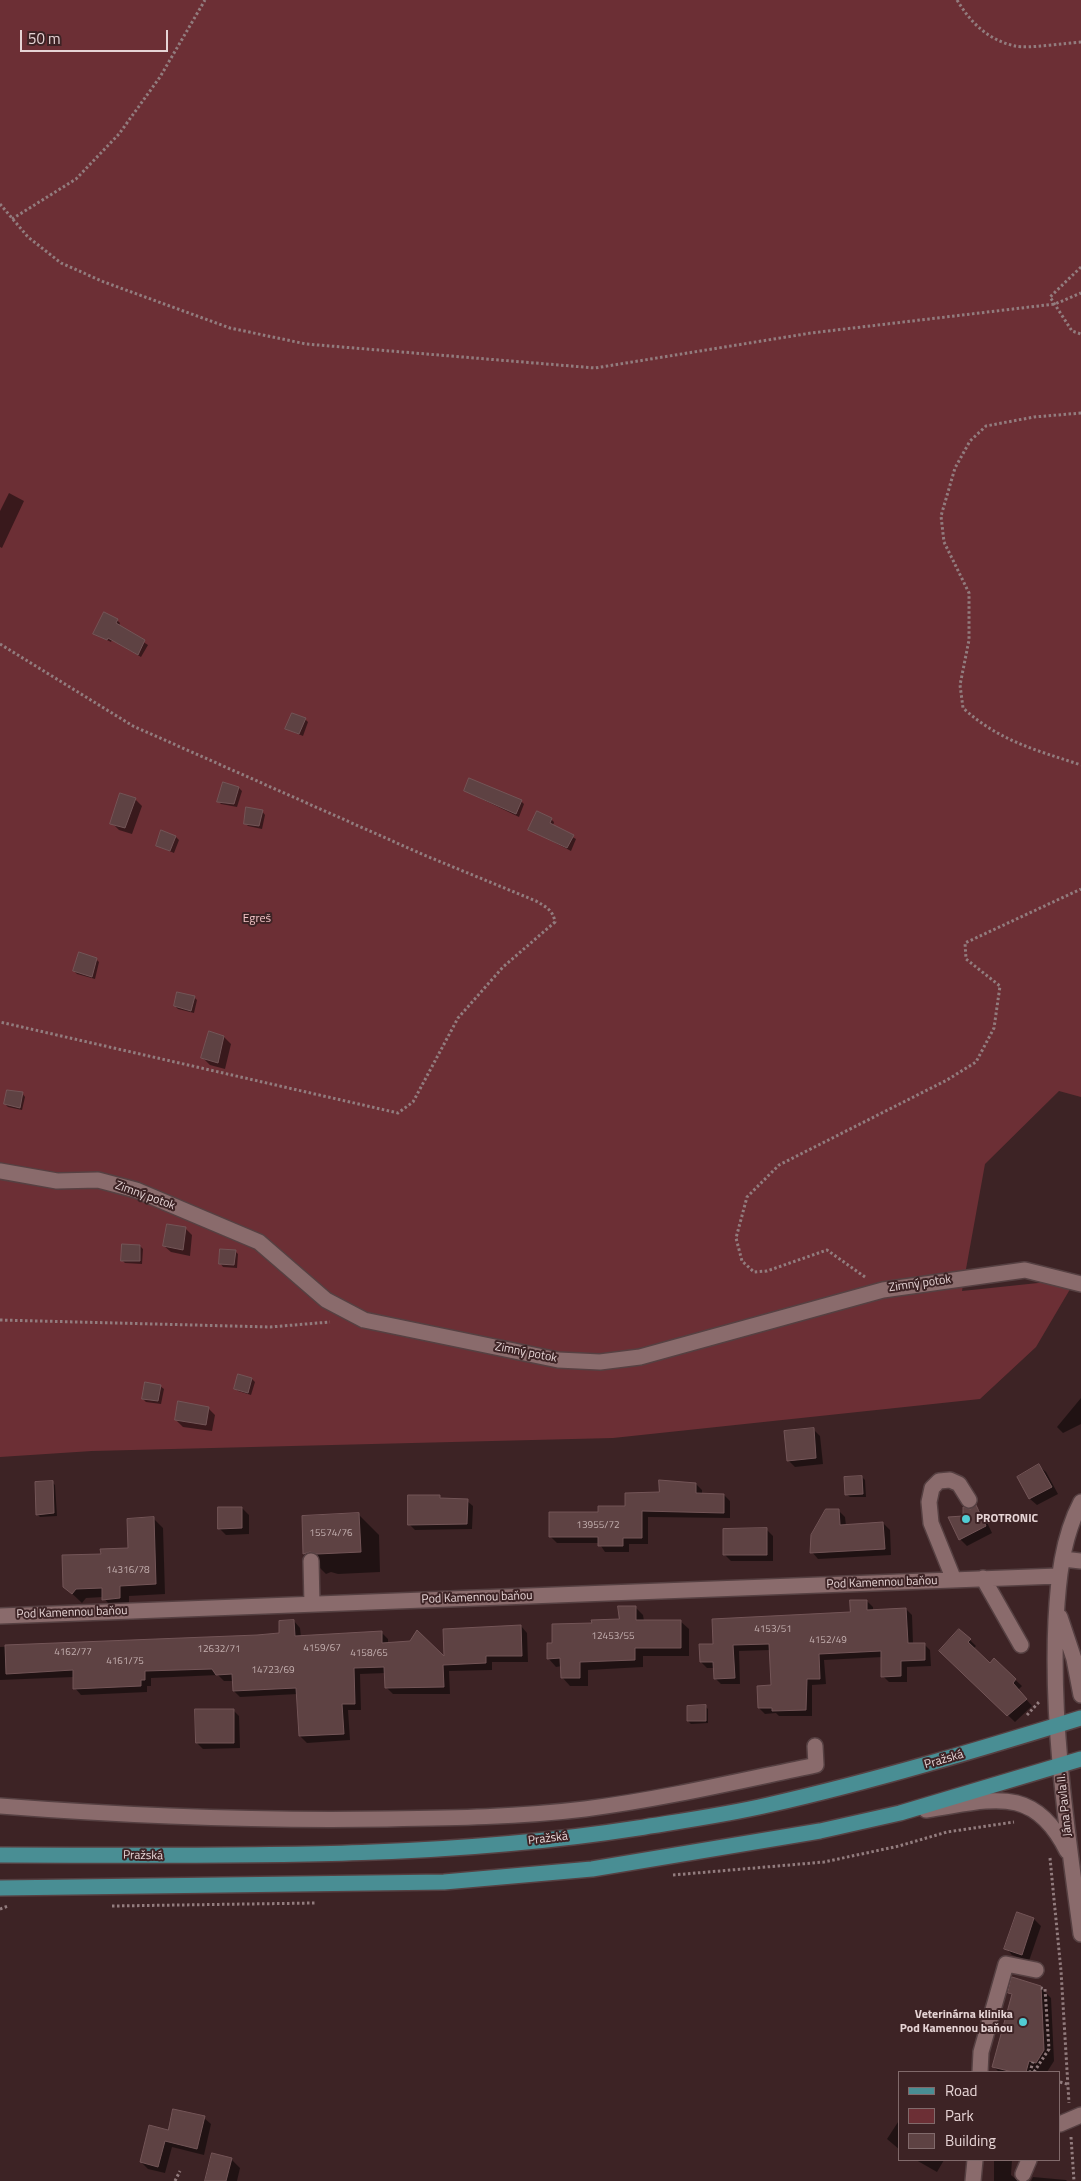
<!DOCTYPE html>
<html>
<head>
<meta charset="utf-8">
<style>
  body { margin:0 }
  #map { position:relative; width:1081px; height:2181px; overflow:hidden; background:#3d2325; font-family:"Titillium Web",sans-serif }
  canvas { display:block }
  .legend { position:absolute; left:898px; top:2071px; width:162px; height:90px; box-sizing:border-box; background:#3d2325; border:1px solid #816a6b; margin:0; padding:6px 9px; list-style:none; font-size:15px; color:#e6d4d5 }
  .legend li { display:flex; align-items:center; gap:10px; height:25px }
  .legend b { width:25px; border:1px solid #816a6b }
  .scale { position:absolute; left:20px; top:30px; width:148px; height:22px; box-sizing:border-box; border:2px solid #e6d4d5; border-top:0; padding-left:6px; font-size:15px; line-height:18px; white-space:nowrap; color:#e6d4d5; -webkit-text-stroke:4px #3d2325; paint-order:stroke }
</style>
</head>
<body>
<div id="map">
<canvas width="1081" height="2181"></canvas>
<ul class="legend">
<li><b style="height:6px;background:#498e94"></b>Road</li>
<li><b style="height:14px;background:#6c2f35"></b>Park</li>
<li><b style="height:14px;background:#5e4243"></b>Building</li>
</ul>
<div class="scale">50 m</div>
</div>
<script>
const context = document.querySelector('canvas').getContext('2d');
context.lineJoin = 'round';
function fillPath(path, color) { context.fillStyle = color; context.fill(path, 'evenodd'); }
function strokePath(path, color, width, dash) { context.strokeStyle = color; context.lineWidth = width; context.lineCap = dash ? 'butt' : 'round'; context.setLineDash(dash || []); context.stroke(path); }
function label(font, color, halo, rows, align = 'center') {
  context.font = font + ' "Titillium Web",sans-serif'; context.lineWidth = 4; context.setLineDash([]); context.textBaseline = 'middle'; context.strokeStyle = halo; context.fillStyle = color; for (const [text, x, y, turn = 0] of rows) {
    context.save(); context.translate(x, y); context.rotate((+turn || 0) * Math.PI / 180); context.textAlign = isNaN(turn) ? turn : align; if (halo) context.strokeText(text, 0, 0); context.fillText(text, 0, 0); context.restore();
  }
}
fillPath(new Path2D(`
  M0,0h1081v1097l-22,-6 -74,73 -23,127 114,-12 -40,68 -56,52 -367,39 -521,13 -92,6z`), '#6c2f35');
fillPath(new Path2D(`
  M9,493l15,8 -22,47 -2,-1v-36z
  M117,620l3,3 -1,3 29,19 -7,12 -29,-17 -1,2 -16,-8z
  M305,719l3,3 -5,14 -17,-7z
  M239,788l3,3 -5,16 -16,-3 -3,-3z
  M465,791l56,10 3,3 -5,13z
  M135,799l7,7 -10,28 -13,-4 -7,-7z
  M262,811l3,4 -3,14 -14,-3 -3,-3z
  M551,819l3,3 -1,4 23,13 -5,12 -41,-21z
  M176,837l3,3 -5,13 -16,-7z
  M96,959l3,3 -4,17 -18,-5 -3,-3z
  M194,997l3,3 -3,13 -16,-4 -3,-3z
  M210,1033l14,4 7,7 -6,25 -15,-4 -7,-7z
  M22,1093l3,4 -3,13 -14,-3 -3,-3z
  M185,1228l7,7 -2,21 -19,-4 -7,-6z
  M140,1246l3,3 -1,15 -17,-1 -3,-3z
  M235,1251l3,3 -1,14 -14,-1 -3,-4z
  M252,1379l3,3 -4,13 -13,-4 -3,-3z
  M160,1386l4,3 -3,15 -15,-2 -3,-3z
  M1081,1398v26l-18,9 -6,-6z
  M208,1408l7,7 -3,16 -29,-4 -7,-7z
  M813,1429l7,7 3,28 -28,3 -7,-7z
  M1039,1466l7,6 12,22 -21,11 -7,-6 -12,-22z
  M862,1477l3,3 1,17h-16l-4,-3z
  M52,1482l3,3 2,31 -17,1 -3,-3z
  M696,1484l6,6v4l22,1 6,6v17l-82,-1v27h-19v8h-24l-6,-9h-42l-7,-7 50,-22 26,-7 34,-14z
  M440,1497l3,2 24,2 6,5 -1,23 -57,1 -6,-6z
  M976,1507l7,7 9,19 -25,13 -7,-7 4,-22z
  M242,1508l7,7v19l-23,1 -7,-7z
  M838,1510l7,7 1,9 37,-3 7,7 1,25 -73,4 -6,-7z
  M358,1514l21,21 1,37 -42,2 -7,-2 -5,2 -20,-20 -3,-37z
  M153,1518l10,10 2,66 -36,2v12l-16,1 -10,-12 -17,1 -4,5 -17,-16 37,-32 28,-6z
  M766,1529l7,7v25h-42l-7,-7z
  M867,1601l6,6v4l33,-2 6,6 1,29h11l6,6 1,16 -24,1v15h-18l-6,-6v-19l-59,3 2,24 -14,1v31h-33l-3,-3 -11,1 -6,-6 13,-22 -1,-36 -32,1 1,33h-19l-6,-6v-10h-8l-6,-6 13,-17 137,-32z
  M635,1607l8,8 1,6h36l9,8v27h-46v11l-55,3v16h-18l-8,-9v-11l-6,1 -8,-9 5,-14 40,-19 27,-5z
  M294,1621l6,7 1,9 80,-5 7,7v5l58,15 75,-33 6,7 1,29h-36v8l-43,1 1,23h-57l-6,-6 -1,-15 -26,1 1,36h-13l2,30 -43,3 -7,-7 -2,-42 -58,3 -6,-6 -1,-10h-9l-6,-6 -67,3v8h-4v6l-66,3 -6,-7 -1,-11 -74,3v-33l257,-11 24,-2z
  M970,1640l6,6 -3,3 17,15 4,-4 28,26 -4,4 14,16 -17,16 -74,-71z
  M705,1706l3,3v14l-17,1 -3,-3z
  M233,1710l6,6 1,32 -37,1 -6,-6z
  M1017,1913l17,6 7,7 -12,35 -17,-6 -6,-7z
  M1040,1987l11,11 3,63 -7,11h-48l-5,-5 19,-71 -4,-3z
  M204,2118l7,6 -7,31 -32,-8 -7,26 -17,-4 -7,-7 28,-30z
  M900,2119v31l-13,-11z
  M231,2159l9,9 -3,13h-31z
  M916,2160h28l-7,12z
  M994,2160h18l-1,15 7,6h-24z
  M1033,2177l33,3 1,1h-36z`), '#0007');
const building = new Path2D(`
  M104,612l14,7 -2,4 29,17 -7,15 -30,-17 -1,2 -14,-6z
  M292,713l14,5 -7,16 -14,-5z
  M469,778l53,22 -6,14 -52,-23z
  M223,782l16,5 -5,17 -17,-2z
  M120,793l16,5 -11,30 -15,-4z
  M246,807l17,3 -4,16 -15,-2z
  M537,811l15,7 -2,5 24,12 -7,13 -39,-18z
  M161,830l15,6 -6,15 -14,-5z
  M79,952l18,6 -5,19 -19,-6z
  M177,992l18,4 -4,15 -17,-5z
  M209,1031l15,5 -6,27 -17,-5z
  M7,1090l16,2 -3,16 -16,-4z
  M167,1224l19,3 -3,23 -20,-4z
  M122,1244l18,1v16h-19z
  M220,1249l16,1 -2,15 -15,-1z
  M238,1374l14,4 -4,15 -14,-4z
  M145,1382l16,3 -3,16 -16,-2z
  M178,1401l31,6 -3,18 -31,-5z
  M814,1428l2,30 -29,3 -3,-30z
  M1039,1464l13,23 -23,12 -12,-22z
  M862,1476l1,18 -18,1 -1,-18z
  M659,1480l37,3v10l28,1v19l-82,-2v27h-19v8h-25v-9h-49v-25h49v-6h27v-13l34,-1z
  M53,1481l1,32 -18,2 -1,-33z
  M408,1495h32v3l28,1 -1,25 -59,1z
  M976,1505l10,21 -27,14 -11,-23 15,-1v-9l7,2z
  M218,1507h24v21l-24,1z
  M826,1509h13l1,16 43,-3 2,27 -75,4 1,-18z
  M359,1513l2,39 -44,2 -7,-2 -7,2 -1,-38z
  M154,1517l2,67 -36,2v12l-18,2v-12l-26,1 -4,5 -9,-7 -1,-32 39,-1 -1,-5 28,-1 -1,-29z
  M767,1528v27h-44v-26z
  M850,1600h17v10l39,-2 2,35h17v17l-24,1v15l-20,1v-26l-62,3 1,25h-13l-1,31 -34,1v-3h-14l-1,-22 14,-1 -2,-41 -36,1 2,33 -21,1 -1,-17h-13l-1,-18h14l-1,-25 138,-7z
  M618,1606h18v14h45v28h-46v12l-55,2v16h-19l-1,-20 -13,1v-16h5v-19l40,-1 -1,-3 28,-1z
  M294,1620l1,16 87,-5v12l28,-2 7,-11 27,26 -1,-27 78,-4 1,31h-36v7l-43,2 1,22 -59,1 -1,-21 -30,1 1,36h-13l2,30 -45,2 -3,-48 -63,3 -1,-17 -16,1 -4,-6 -67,2v9h-4v6l-68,3v-19l-67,4 -1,-29 252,-10 22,-2v-12z
  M959,1629l12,10 -3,3 22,21 4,-5 22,21 -3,4 14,16 -20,17 -68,-65z
  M706,1705v16h-19v-15z
  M195,1709h39v34h-38z
  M1017,1912l17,6 -12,37 -18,-6z
  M1012,1977l29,9 3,64 -8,13 -7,-2 -3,11h-13l-21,-5 20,-73 -4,-1z
  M173,2109l32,7 -8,33 -32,-8 -7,26 -18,-5 9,-37 19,5z
  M212,2153l20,5 -6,23h-21z`);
fillPath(building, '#5e4243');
strokePath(building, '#735557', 1);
const minor = new Path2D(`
  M0,1171l57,10 41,-1 38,10 123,52 67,58 38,20 194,40 42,2 40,-5 243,-67 142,-20 56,14
  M1081,1502c-19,36 -23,79 -25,118 -5,105 11,210 25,314
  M1063,1559l18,2
  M311,1561l1,43
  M983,1578l38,67
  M954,1580l-23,-57 -2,-21 3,-14 7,-7 11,-1 9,4 10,16
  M0,1616l1058,-40
  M1060,1617l14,42 7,36
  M0,1806c129,10 258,15 387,13 66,-1 132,-2 198,-10 78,-10 154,-28 231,-44l-1,-19
  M926,1810c63,-9 107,-28 141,41
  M980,2072l1,-20 25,-88 30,6
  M1060,2124l21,-9
  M1023,2174l6,-14
  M973,2181l2,-21`);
const major = new Path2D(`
  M0,1855c212,0 427,6 638,-27 43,-7 87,-13 130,-23 106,-24 209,-55 313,-87
  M0,1888l444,-6 148,-13 228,-38 80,-18 181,-54`);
strokePath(minor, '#564042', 18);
strokePath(major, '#564042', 18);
strokePath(new Path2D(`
  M957,0c14,23 31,40 58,46 12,3 51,-3 66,-4
  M0,204l28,33 33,26 43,19 126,46 76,16 289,24 216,-35 244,-29 26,-11
  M12,219l64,-40 43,-45 41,-57 45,-77
  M1081,267l-31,30 22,34 9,3
  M1081,413l-47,4 -48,9 -16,15 -15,27 -14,48 3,26 25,51v47l-9,45 3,23c36,33 73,42 118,57
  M0,644l133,82 291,129 112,46c10,6 17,9 19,21l-52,45 -45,51 -45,84 -15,11 -398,-91
  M865,1277l-38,-27 -60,21 -13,1 -12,-11 -6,-23 11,-41 32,-32 168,-85 29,-18 18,-34 6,-42 -34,-27 -1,-16 116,-54
  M0,1320l270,7 60,-5
  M1027,1715l12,-13
  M1050,1858l11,113 8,132
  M673,1875l151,-13 75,-16 48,-14 67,-10
  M112,1906l203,-3
  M0,1909l8,-3
  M1031,2072h-1l3,-10
  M1034,2072l15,-23 -4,-60 -4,-1
  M1060,2082l7,2
  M1071,2137l3,44
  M175,2181l5,-10`), '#927c7e', 3, [2.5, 2.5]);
strokePath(minor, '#8a6b6c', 15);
strokePath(major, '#498e94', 15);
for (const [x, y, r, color] of [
  [966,1519,5,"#51ccd3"],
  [1023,2022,5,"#51ccd3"]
]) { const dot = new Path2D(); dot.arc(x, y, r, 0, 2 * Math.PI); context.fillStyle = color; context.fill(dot); strokePath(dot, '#3d2325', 2); }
label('10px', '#c4b0b0', null, [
  ["13955/72",598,1526],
  ["15574/76",331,1534],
  ["14316/78",128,1571],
  ["4153/51",773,1630],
  ["12453/55",613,1637],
  ["4152/49",828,1641],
  ["4159/67",322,1649],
  ["12632/71",219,1650],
  ["4162/77",73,1653],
  ["4158/65",369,1654],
  ["4161/75",125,1662],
  ["14723/69",273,1671]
]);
label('12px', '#f4c6c8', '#3d2325', [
  ["Egreš",257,919]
]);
label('12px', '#e6d4d5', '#3d2325', [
  ["Zimný potok",145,1196,20],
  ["Zimný potok",920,1284,-8],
  ["Zimný potok",526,1353,11],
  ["Pod Kamennou baňou",882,1583,-2],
  ["Pod Kamennou baňou",477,1598,-2],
  ["Pod Kamennou baňou",72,1613,-2],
  ["Pražská",944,1760,-16],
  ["Jána Pavla II.",1065,1805,-96],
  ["Pražská",548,1839,-7],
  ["Pražská",143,1856,1]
]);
label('bold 12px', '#e6d4d5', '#3d2325', [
  ["PROTRONIC",976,1519],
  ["Veterinárna klinika",1013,2015,"right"],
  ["Pod Kamennou baňou",1013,2029,"right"]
], 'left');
</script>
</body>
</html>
